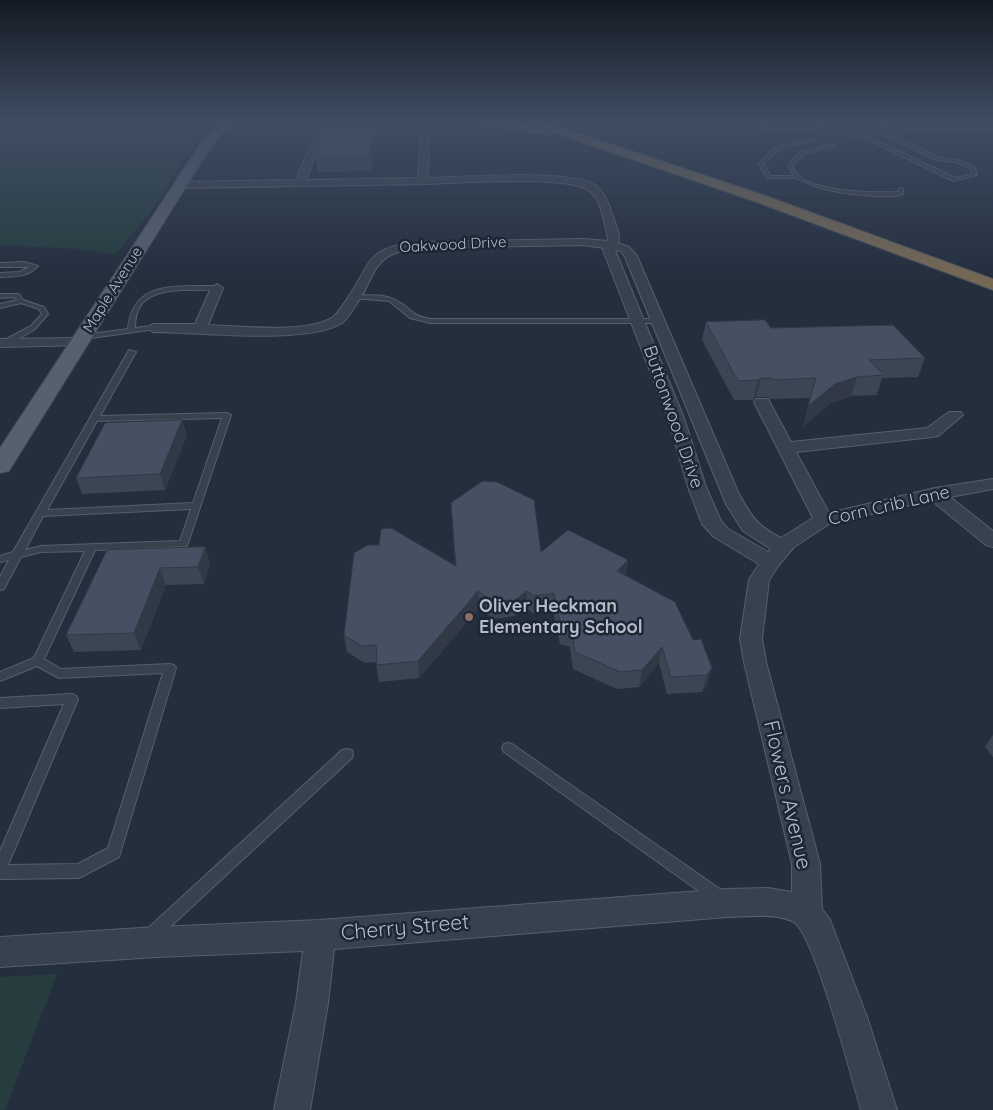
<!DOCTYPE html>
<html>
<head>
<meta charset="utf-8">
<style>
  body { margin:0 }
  canvas { display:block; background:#242f3e }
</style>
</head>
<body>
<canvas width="993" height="1110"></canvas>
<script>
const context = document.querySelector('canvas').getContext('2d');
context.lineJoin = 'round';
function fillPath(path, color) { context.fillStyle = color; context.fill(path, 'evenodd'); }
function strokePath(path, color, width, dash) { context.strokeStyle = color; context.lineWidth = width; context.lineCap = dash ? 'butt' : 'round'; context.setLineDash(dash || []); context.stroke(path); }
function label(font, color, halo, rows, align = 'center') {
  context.font = font + ' Quicksand,sans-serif'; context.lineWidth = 5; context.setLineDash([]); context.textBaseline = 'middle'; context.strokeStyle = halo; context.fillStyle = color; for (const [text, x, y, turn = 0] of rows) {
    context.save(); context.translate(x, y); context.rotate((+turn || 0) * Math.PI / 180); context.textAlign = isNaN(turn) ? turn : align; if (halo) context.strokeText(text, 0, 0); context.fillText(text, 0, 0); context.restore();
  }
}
fillPath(new Path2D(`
  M0,121h219l-25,22 -45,71 -34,41 -35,-6 -80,-4z
  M57,974l-52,136h-5v-133z`), '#263c3f');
const service = new Path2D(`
  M878,121h4l6,8 -4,3 56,26 17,2 17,6 3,9 -24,6 -98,-48 3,-1 98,46 16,-4 -2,-6 -14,-6 -19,-2 -57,-27 4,-4z
  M903,121h4l8,10h-2z
  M814,138l2,2 -36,9 -17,15 8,12h23l-6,-10 12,-14 32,-8 2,2 -30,8 -12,12c2,3 4,8 7,10 18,16 75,17 99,16l1,-3 2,-1 2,1v5c-15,6 -66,-1 -82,-6 -9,-2 -18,-8 -26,-10 -9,-1 -19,1 -28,0l-8,-14 17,-17z
  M24,262l14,4c-10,11 -24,11 -38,11v-4l19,-1 11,-5h-30v-4z
  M203,286h14l3,2 -3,2c-22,0 -62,-4 -76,15 -5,7 -6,15 -6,23l18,-2 3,2 -1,1 -71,10 -3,-2 3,-2 44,-6c4,-44 39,-43 75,-43z
  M0,294h19l4,6 21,7 4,7 -13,15 -26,16h-6v-4l28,-15 11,-12 -3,-5 -18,-6 -21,5v-4l17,-4 -2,-3 -15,1z
  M355,295c13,1 28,-2 40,5 16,7 15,16 35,19h228l3,2 -3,2h-228l-20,-5 -21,-17 -36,-3 -1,-1z
  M129,350l7,2 -36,64 127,-3 4,2 -44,131 -92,4 -51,109 17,10 109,-5 4,1 2,3 -57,189 -40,21 -79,1v-28l64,-147 -64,4v-10l72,-4 4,2 2,3 -70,166 70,-1 30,-16 55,-175 -104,5 -22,-12 -37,15v-9l34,-14 51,-107 -44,1 -20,5 -17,32 -4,1v-13l9,-17 -9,2v-6l13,-4zM222,418l-29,85 -146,7 50,-89zM191,509l-11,32 -139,5 -16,4 18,-34z
  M508,743l4,1 212,148 2,5 -2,5 -5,2 -5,-2 -210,-150 -2,-4 2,-4z
  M347,749l5,1 1,4 -1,4 -197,183 -5,3 -5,-3 -3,-5 3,-5 197,-181z`);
const minor = new Path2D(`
  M638,121h61l-4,2h-53z
  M712,121l80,3 65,6 93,-5 43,1v4l-43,-1 -93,7 -141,-13z
  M425,129l4,2 -1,47c33,-1 141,-9 167,7 9,6 14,19 17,29 3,9 9,20 6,29l11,4 8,9 101,236c12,23 19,34 43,46l32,-20 -59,-116 2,-3h12l23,43 136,-14 22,-16h12l2,3 -25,21 -6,1 -136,15 33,61 106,-25 58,-9v10l-43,8 43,34v16l-7,-2 -55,-45 -102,24 -35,23 -16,19 -9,14 -7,59 4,23 54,202 2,45 8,11 37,97 30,93h-36c-9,-31 -46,-172 -66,-187 -15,-11 -50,-6 -68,-6l-393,32 -6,54 -18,107h-36l22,-107 7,-52 -146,6 -157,10v-30l157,-10 163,-7 407,-31 41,-1 24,4v-28l-48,-202 -4,-23 9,-59 10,-16 -45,-27 -12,-13 -14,-37 -20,-69 -65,-168 1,-2 -21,-3 -164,3c-48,6 -40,22 -63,57 -4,6 -8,13 -14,18 -34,22 -145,9 -189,9l-7,-4 7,-4h42l16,-36 6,-4 6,4 -15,37c31,1 100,9 125,-8 6,-5 10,-12 14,-18 27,-40 18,-51 72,-57l164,-3 24,2 1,-3c-4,-15 -6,-39 -20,-48 -21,-15 -132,-7 -162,-6 -82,2 -164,2 -246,4l-5,-3 5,-3 116,-2 20,-48 4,-3zM323,134h98l-3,44 -112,2zM615,250l6,1 4,6 101,247 17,27 28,18 -3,3 -40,-23 -7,-8 -15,-34 -22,-69z
  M81,338l5,1 2,3 -2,3 -86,2v-8z`);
const primary = new Path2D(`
  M225,121h14l-15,10 -12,14 -200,321 -3,5 -9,2v-25l201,-305 15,-16z`);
const motorway = new Path2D(`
  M475,121h26l36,6 -12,-6h17l227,76 224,82v11l-234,-87 -206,-71 -5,3 -67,-11z`);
strokePath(service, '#565f6c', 2);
strokePath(minor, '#565f6c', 2);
strokePath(primary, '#414a57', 2);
strokePath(motorway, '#434c59', 2);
fillPath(service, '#38414e');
fillPath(minor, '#38414e');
fillPath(primary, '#56606e');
fillPath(motorway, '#746855');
fillPath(new Path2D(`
  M375,125l1,13 -5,33 -53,1 -2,-14z
  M706,322l65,6 154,30 -7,19 -36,1 -5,17 -26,1 -22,8 -26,23 7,-29 -40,1 -2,-2h-12l-3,3h-19l-32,-60z
  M182,420l5,15 -22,55 -83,4 -6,-16z
  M451,503l90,49 87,8 -2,16 67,64 19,28 -5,17 -5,7 -35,2 -8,-31 -20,24 -22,2 -44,-20 -3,-22 -10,-3 -7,-34 -20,3 -7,-5 -11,8 -21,3 -15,-11 -60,70 -40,4 -3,-20 -11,1 -18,-11 -3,-17 111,-69z
  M205,547l5,17 -6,20 -38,1 -25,65 -67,2 -8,-17 41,-85z
  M993,735v22l-8,-10z`), '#3b4654');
fillPath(new Path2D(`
  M375,125l1,13 -5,33 -2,-14z
  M857,377l-6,19 -22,8 -26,23 5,-21 27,-22z
  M761,378l-5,19 -3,3 5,-20z
  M182,420l5,15 -22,55 -5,-16z
  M205,547l5,17 -6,20 -6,-17z
  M628,560l-2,17 -9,-6z
  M160,568l6,17 -25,65 -7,-17z
  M478,591l1,17 -60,70 -1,-17z
  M527,591l-1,17 -11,8v-16z
  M662,647l-3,16 -20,24 3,-17z
  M712,668l-5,17 -5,7 5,-17z`), '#303945');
const building = new Path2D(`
  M375,125l-6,32 -53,1 11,-32z
  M765,320l6,8 122,-3 32,33 -56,2 15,15 -27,2 -22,7 -27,22 8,-28 -41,2 -2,-2h-12l-3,2 -20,1 -32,-59z
  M182,420l-22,54 -84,4 29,-55z
  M483,481l14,1 37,18 7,52 27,-22 60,30 -11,11 58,31 18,38 8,-1 11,29 -5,7 -36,2 -9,-30 -20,23 -22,2 -45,-20 -3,-22 -11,-3 -7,-34 -20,3 -7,-5 -12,9 -21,3 -16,-12 -60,70 -41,4 -1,-20 -14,1 -18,-11 10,-82 14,-8h11l2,-16 10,-1 65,38 -5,-63z
  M205,547l-7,20 -38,1 -26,65 -68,2 41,-85z`);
fillPath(building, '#455162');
strokePath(building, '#303945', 1);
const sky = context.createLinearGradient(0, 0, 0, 276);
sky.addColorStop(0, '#141a22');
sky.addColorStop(0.44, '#3f4d63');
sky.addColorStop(1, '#3f4d6300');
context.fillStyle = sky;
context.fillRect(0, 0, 993, 276);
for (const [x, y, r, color] of [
  [469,617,5,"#8d6e63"]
]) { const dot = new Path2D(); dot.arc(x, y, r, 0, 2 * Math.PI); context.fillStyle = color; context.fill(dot); strokePath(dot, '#1d2633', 2); }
label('15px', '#b4bcc9', '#1d2633', [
  ["Oakwood Drive",453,245,-3],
  ["Maple Avenue",113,290,-58]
]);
label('18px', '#b4bcc9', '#1d2633', [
  ["Buttonwood Drive",673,417,71],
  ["Corn Crib Lane",889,506,-13]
]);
label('bold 18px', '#b4bcc9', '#1d2633', [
  ["Oliver Heckman",479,607],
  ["Elementary School",479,628]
], 'left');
label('21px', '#b4bcc9', '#1d2633', [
  ["Flowers Avenue",787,795,77],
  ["Cherry Street",405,928,-5]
]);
</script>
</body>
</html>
